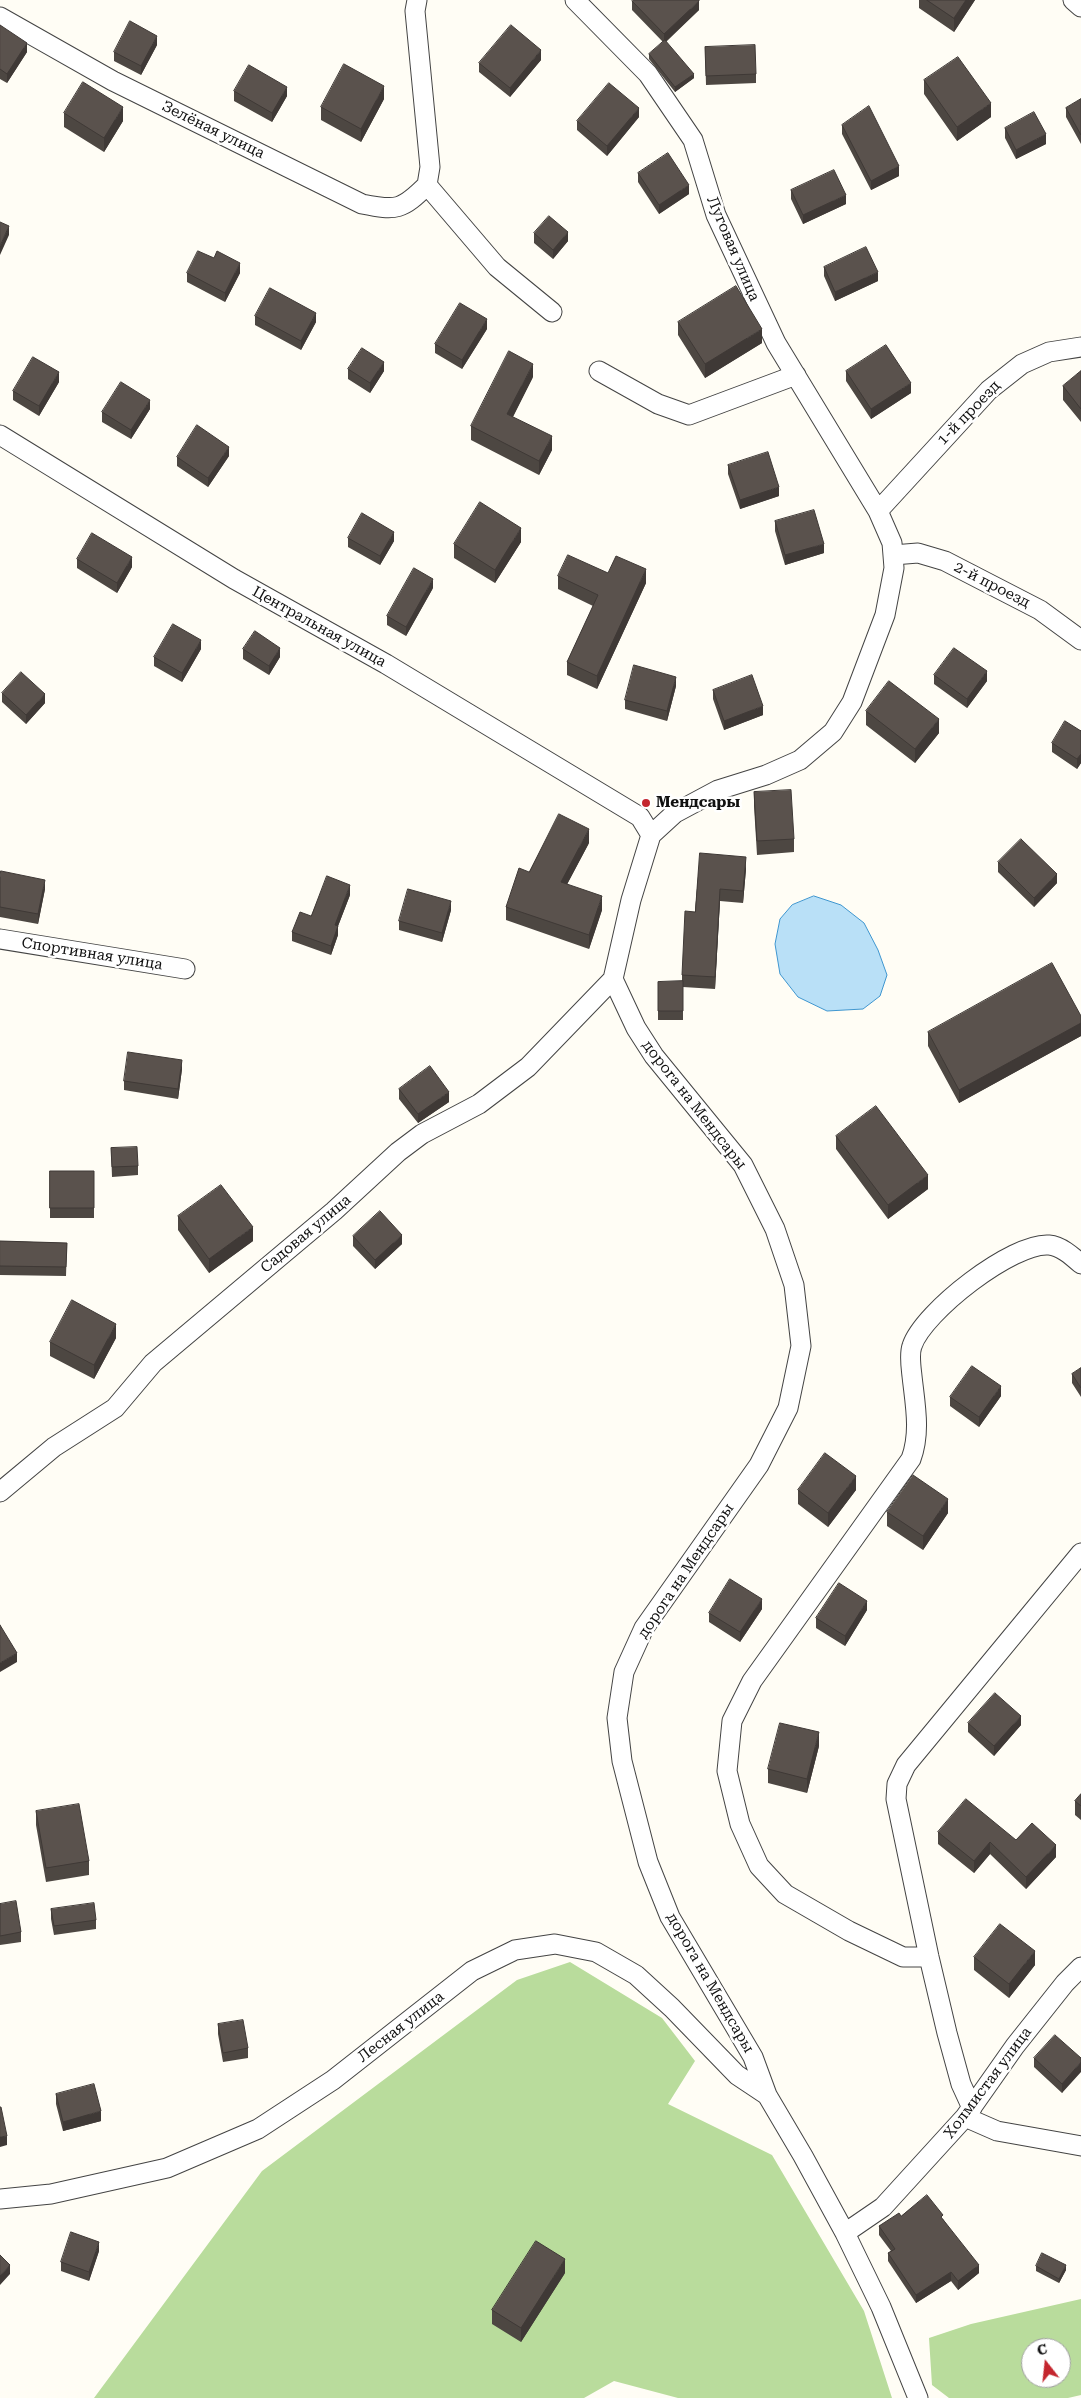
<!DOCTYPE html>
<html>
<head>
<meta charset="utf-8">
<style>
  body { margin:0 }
  #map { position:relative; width:1081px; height:2398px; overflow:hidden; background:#fffdf5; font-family:"Roboto Serif",serif }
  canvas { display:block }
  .north { position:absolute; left:1021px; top:2338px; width:50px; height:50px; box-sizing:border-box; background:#fff; border:1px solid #a0a0a0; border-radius:50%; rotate:344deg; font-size:14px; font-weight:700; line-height:20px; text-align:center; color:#111 }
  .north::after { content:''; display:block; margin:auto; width:18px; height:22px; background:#c4262e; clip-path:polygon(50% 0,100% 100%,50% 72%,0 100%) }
</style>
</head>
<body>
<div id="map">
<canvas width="1081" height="2398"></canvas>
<div class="north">С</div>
</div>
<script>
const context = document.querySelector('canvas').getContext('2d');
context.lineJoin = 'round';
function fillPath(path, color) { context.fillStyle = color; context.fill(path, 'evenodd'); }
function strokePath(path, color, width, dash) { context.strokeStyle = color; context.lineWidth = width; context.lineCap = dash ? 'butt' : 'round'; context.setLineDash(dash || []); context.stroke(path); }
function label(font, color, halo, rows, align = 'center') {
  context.font = font + ' "Roboto Serif",serif'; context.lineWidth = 5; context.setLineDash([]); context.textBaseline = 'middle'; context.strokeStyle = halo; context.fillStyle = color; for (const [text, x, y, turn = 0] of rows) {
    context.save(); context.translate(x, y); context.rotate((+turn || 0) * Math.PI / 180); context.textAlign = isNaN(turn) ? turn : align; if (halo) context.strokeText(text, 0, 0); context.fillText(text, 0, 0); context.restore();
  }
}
fillPath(new Path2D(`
  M570,1962l92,56 33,43 -27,43 104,51 92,156 28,87h-214l-64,-17 -30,17h-490l168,-227 255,-191z
  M1081,2299v96l-13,3h-119l-17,-13 -3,-47 42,-14zM1031,2348h30v30h-30z`), '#b9dc9c');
const water = new Path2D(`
  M814,896l27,9 23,18 14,27 9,25 -7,21 -17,13 -36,2 -29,-14 -18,-23 -5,-30 5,-25 12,-14z`);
fillPath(water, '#b9e0f7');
strokePath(water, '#3f96cf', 1);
const street = new Path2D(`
  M417,0l-2,11 15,156 -3,18 70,82 55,45
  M575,0l73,74 45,66 23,75 60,128 102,168 14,32 2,25 -9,47 -33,87 -19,30 -33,28 -34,15 -48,15 -43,23 -24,22 -20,65 -18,79 23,49 18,28 89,109 32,64 19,56 7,61 -13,62 -29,57 -115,163 -20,44 -7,46 5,43 26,101 22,55 83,140 14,38 36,61 42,77 36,74 37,91
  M1073,0l8,7
  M0,17l113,64 249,123c35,7 40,6 65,-19
  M599,371l59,33 31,11 107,-40
  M0,435l234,144 152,85 254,153 11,18
  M878,511l111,-121 33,-26 27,-12 32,-5
  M893,555l25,-2 27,8 95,49 41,30
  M0,939l185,30
  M0,1492l54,-45 61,-39 38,-45 181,-152 64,-59 24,-18 57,-30 49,-37 85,-88
  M929,1957h-26l-54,-26 -64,-37 -26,-28 -19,-42 -13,-53 5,-50 20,-40 159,-222c10,-27 4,-55 1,-83 -1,-9 -3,-22 0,-30 11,-34 101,-104 137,-101 12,1 23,11 32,19
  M972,2108l-11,-24 -14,-51 -18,-76 -33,-158 1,-15 9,-19 175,-212
  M965,2117l32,14 84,15
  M0,2199l51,-5 116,-26 91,-39 75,-49 139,-109 43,-21 40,-6 41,8 40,23 36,33 65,67 30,20
  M845,2233l38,-26 82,-90 50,-71 50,-63 16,-16`);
strokePath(street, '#444', 21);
strokePath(street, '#fff', 19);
fillPath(new Path2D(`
  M919,0h56l-21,32 -35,-24z
  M632,1l67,9 -33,32 28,36 -19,14 -26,-33v-5l14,-12 -31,-32z
  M0,25l27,27 -20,31 -7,-4z
  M157,45l-16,30 -27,-14v-9z
  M705,47l51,27v9l-50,2z
  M541,60l-31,37 -31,-25v-9z
  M924,80l67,37 -34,24 -33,-47z
  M234,91l53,5 -15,26 -38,-21z
  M384,99l-23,43 -40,-22v-13z
  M1081,99v45l-15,-27v-9z
  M64,113l59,8 -19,31 -40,-25z
  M639,117l-32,39 -30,-26v-9z
  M842,125l57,51 -28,14 -29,-56z
  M1005,128l41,16 -30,15 -11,-21z
  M638,173l51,21 -30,20 -21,-32z
  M791,190l55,14 -43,20 -12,-25z
  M534,233l34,8 -15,18 -19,-16z
  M824,267l54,14 -43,20 -11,-25z
  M187,273h53l-15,29 -38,-20z
  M255,316l61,6 -15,28 -46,-25z
  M678,322l84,21 -57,35 -27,-43z
  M487,329l-25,40 -27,-16v-9z
  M348,369l36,2 -14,22 -22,-14z
  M846,371l65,22 -40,26 -25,-38z
  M1081,371v51l-18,-22v-14z
  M533,377l-20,40 39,33 -13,25 -68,-35v-14z
  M59,382l-20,34 -26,-16v-9z
  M150,409l-19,30 -29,-17v-10z
  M229,456l-21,31 -31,-21v-9z
  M728,465l51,31 -39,13 -12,-35z
  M775,521l49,32 -39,12 -10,-34z
  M348,538l46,3 -14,24 -32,-18z
  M521,542l-26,41 -41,-25v-14z
  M77,559l55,8 -15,26 -40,-25z
  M608,573l38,10 -49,106 -30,-14v-13l26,-56 -35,-17v-13z
  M433,588l-27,48 -19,-11v-9z
  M201,649l-19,33 -28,-16v-9z
  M243,649l37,8 -11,18 -26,-16z
  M934,675l53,6 -20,27 -33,-24z
  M676,686l-9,35 -42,-12v-9z
  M713,690l50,25 -39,15 -11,-31z
  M2,693l43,10 -19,21 -24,-22z
  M866,711l73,22 -24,30 -49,-38z
  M1081,730v33l-4,6 -25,-17v-9z
  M754,792l40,47v13l-37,3 -3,-49z
  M589,843l-22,41 35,26 -13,39 -83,-29v-13l23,-35z
  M700,853l46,16 -3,34 -23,-2 -5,88 -32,-2v33h-25v-38l24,-1v-6l13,-63z
  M998,862l59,21 -23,24 -36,-35z
  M0,877l45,12 -7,35 -38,-7z
  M350,895l-12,31v9l-7,20 -39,-14v-9l19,-16z
  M451,910l-9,32 -43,-12v-9z
  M1081,1016v20l-122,67 -31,-57v-14z
  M182,1069l-4,30 -54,-9v-9z
  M399,1089l50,13 -31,21 -19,-24z
  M836,1136l92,53 -40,30 -52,-70z
  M111,1148l27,18v9l-26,2z
  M50,1171h44v47h-44z
  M178,1216l75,25 -44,32 -31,-43z
  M353,1236l49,8 -27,25 -22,-23z
  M0,1241l67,2 -1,33 -66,-1z
  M116,1338l-22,41 -44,-23v-14z
  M1081,1368v29l-9,-14v-9z
  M1001,1396l-22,31 -29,-21v-9z
  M798,1490h58l-28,37 -30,-23z
  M887,1512l61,1 -25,37 -36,-24z
  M762,1609l-22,33 -31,-20v-9z
  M867,1610l-22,36 -29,-18v-10z
  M968,1723l53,2 -27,31 -26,-24z
  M819,1746l-12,47 -39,-10v-14z
  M1081,1794v26l-6,-5v-14z
  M36,1811l53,50v14l-43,7 -10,-57z
  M938,1832l78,8 40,17 -30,32 -36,-35 -16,19 -36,-29z
  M0,1904l21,28v10l-21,3z
  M51,1909l45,11v9l-42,6 -3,-16z
  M974,1957l61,8 -26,33 -35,-28z
  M218,2024l30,24v10l-25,4 -5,-28z
  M1034,2058h47l-19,35 -28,-26z
  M56,2094l45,27 -38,10 -7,-27z
  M901,2216l42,3 36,54 -21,17 -7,-9 -35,22 -28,-42v-8l3,-2 -12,-16v-9z
  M99,2251l-10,30 -28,-10v-9z
  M1036,2266l30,4 -7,13 -23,-12z
  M565,2273l-44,69 -29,-18v-14z`), '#4d4742');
fillPath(new Path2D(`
  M966,0h9l-21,32v-14z
  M699,1v9l-35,33v-9z
  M157,36v9l-16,30v-9z
  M27,43v9l-20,31v-9z
  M541,50v10l-31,37v-9z
  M694,74v4l-19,14v-5z
  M384,86v13l-23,43v-13z
  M287,87v9l-15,26v-9z
  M991,103v14l-34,24v-14z
  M123,107v14l-19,31v-14z
  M639,108v9l-32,39v-10z
  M1046,134v10l-30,15v-9z
  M899,166v10l-28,14v-9z
  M689,185v9l-30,20v-9z
  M846,195v9l-43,20v-9z
  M9,226v9l-9,20v-9z
  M568,232v9l-15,18v-9z
  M240,263v10l-15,29v-9z
  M878,272v9l-43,20v-9z
  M316,313v9l-15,28v-9z
  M487,319v10l-25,40v-9z
  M762,329v14l-57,35v-14z
  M384,362v9l-14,22v-10z
  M533,364v13l-26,51v-14z
  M59,372v10l-20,34v-10z
  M911,383v10l-40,26v-10z
  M150,400v9l-19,30v-9z
  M552,436v14l-13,25v-14z
  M229,447v9l-21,31v-9z
  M779,487v9l-39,13v-9z
  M521,528v14l-26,41v-13z
  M394,532v9l-14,24v-9z
  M824,544v9l-39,12v-10z
  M132,557v10l-15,26v-10z
  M646,569v14l-49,106v-13z
  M433,579v9l-27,48v-9z
  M201,640v9l-19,33v-9z
  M280,648v9l-11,18v-9z
  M987,671v10l-20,27v-9z
  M676,677v9l-9,35v-10z
  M45,694v9l-19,21v-9z
  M763,706v9l-39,15v-9z
  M939,719v14l-24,30v-14z
  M1081,754v9l-4,6v-10z
  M589,829v14l-28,53v-14z
  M746,857v12l-3,34v-12z
  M1057,874v9l-23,24v-9z
  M45,880v9l-7,35v-10z
  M350,885v10l-15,39v-9z
  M720,889v12l-5,88v-12z
  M602,896v14l-13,39v-14z
  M451,901v9l-9,32v-9z
  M338,926v9l-7,20v-9z
  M1081,1023v13l-122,67v-13z
  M182,1060v9l-4,30v-10z
  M449,1092v10l-31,21v-9z
  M928,1175v14l-40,30v-14z
  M253,1227v14l-44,32v-14z
  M402,1235v9l-27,25v-9z
  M116,1324v14l-22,41v-14z
  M1001,1386v10l-22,31v-10z
  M856,1476v14l-28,37v-14z
  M948,1499v14l-25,37v-14z
  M762,1599v10l-22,33v-10z
  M867,1601v9l-22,36v-10z
  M17,1653v9l-17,10v-9z
  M1021,1716v9l-27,31v-10z
  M819,1732v14l-12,47v-14z
  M990,1842v12l-16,19v-12z
  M1056,1845v12l-30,32v-12z
  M1035,1951v14l-26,33v-14z
  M1081,2062v10l-19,21v-9z
  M101,2111v10l-38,10v-9z
  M7,2136v9l-7,2v-10z
  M99,2242v9l-10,30v-9z
  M565,2259v14l-44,69v-14z
  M10,2265v9l-10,11v-9z
  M979,2265v8l-21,17v-9z
  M1066,2265v5l-7,13v-4z
  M951,2272v9l-35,22v-8z`), '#3f3936');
const building = new Path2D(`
  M633,0h66v1l-35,33 -32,-33z
  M927,0h39l-12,18z
  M130,21l27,15 -16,30 -27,-14z
  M0,25l27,18 -20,31 -7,-5z
  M511,25l30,25 -31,38 -31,-25z
  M665,40l29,34 -19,13 -26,-33z
  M755,45l1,29 -50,2 -1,-29z
  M958,57l33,46 -34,24 -33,-47z
  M344,64l40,22 -23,43 -40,-22z
  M249,65l38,22 -15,26 -38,-22z
  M83,82l40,25 -19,31 -40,-25z
  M609,83l30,25 -32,38 -30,-25z
  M1081,99v36l-15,-27z
  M869,106l30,60 -28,15 -29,-56z
  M1034,112l12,22 -30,16 -11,-22z
  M668,153l21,32 -30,20 -21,-32z
  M834,170l12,25 -43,20 -12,-25z
  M549,216l19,16 -15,18 -19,-17z
  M0,222l9,4 -9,20z
  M866,247l12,25 -43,20 -11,-25z
  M198,251l16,7 3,-7 23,12 -15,30 -38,-20z
  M736,286l26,43 -57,35 -27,-42z
  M270,288l46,25 -15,28 -46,-25z
  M460,303l27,16 -25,41 -27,-16z
  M886,345l25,38 -40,26 -25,-38z
  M362,348l22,14 -14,21 -22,-14z
  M509,351l24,13 -26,50 45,22 -13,25 -68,-35z
  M33,357l26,15 -20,34 -26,-15z
  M1081,371v38l-18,-23z
  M121,382l29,18 -19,30 -29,-18z
  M197,425l32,22 -21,31 -31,-21z
  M768,452l11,35 -39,13 -12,-35z
  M480,502l41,26 -26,42 -41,-26z
  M814,510l10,34 -39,11 -10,-34z
  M362,513l32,19 -14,24 -32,-18z
  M92,533l40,24 -15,26 -40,-24z
  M568,555l40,18 8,-17 30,13 -49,107 -30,-14 31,-67 -40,-19z
  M414,568l19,11 -27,48 -19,-11z
  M173,624l28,16 -19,33 -28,-16z
  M255,631l25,17 -11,18 -26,-17z
  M954,648l33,23 -20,28 -33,-24z
  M634,665l42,12 -9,34 -42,-11z
  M21,672l24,22 -19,21 -24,-22z
  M752,675l11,31 -39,15 -11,-31z
  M889,681l50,38 -24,30 -49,-38z
  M1065,721l16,10v-1v24l-4,5 -25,-16z
  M791,790l3,49 -37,2 -3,-49z
  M559,814l30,15 -28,53 41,14 -13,39 -83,-28 13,-39 10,4z
  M1021,839l36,35 -23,24 -36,-36z
  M700,853l46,4 -3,34 -23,-2 -5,88 -33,-2 3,-64 10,1z
  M1,871l44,9 -7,34 -38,-7v-30z
  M327,876l23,9 -15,40 3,1 -7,20 -39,-14 8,-20 11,4z
  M408,889l43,12 -9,32 -43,-12z
  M1052,963l29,53v7l-122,67 -31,-58z
  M683,981v30h-25v-29z
  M128,1052l54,8 -4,29 -54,-8z
  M430,1066l19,26 -31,22 -19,-25z
  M876,1106l52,69 -40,30 -52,-69z
  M137,1147l1,19 -26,1 -1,-19z
  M50,1171h44v37h-44z
  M221,1185l32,42 -44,32 -31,-43z
  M380,1211l22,24 -27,25 -22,-24z
  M0,1241l67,2 -1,24 -66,-1z
  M72,1300l44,24 -22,41 -44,-23z
  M972,1366l29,20 -22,31 -29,-20z
  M1081,1368v20l-9,-14z
  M825,1453l31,23 -28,37 -30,-23z
  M913,1475l35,24 -25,37 -36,-24z
  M730,1579l32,20 -22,33 -31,-19z
  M839,1583l28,18 -22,35 -29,-18z
  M0,1625l17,28 -17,10z
  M995,1693l26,23 -27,30 -26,-23z
  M780,1723l39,9 -12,47 -39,-10z
  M1081,1794v12l-6,-5z
  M966,1799l50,41 16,-17 24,22 -30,32 -36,-35 -16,19 -36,-29z
  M79,1804l10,57 -43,7 -10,-57z
  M16,1901l5,31 -21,4v-32z
  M94,1903l2,17 -42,6 -3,-17z
  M1000,1924l35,27 -26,33 -35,-27z
  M243,2020l5,28 -25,5 -5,-29z
  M1055,2035l26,23v4l-19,22 -28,-26z
  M94,2084l7,27 -38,11 -7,-28z
  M0,2107h1l6,29 -7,1z
  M927,2195l16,20 -2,2 38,48 -21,16 -7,-9 -35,23 -28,-42 7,-4 -16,-23 20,-13 2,3z
  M71,2232l28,10 -10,30 -28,-10z
  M536,2241l29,18 -44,69 -29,-18z
  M1042,2253l24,12 -7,14 -23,-13z
  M0,2255l10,10 -10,11z`);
fillPath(building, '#5a524d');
strokePath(building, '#3f3936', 1);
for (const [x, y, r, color] of [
  [646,803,5,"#c4262e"]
]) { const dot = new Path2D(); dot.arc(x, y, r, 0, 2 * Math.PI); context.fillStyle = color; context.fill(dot); strokePath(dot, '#fff', 2); }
label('15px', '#111', '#fff', [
  ["Зелёная улица",213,130,26],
  ["Луговая улица",733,249,67],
  ["1-й проезд",969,413,-46],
  ["2-й проезд",992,585,27],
  ["Центральная улица",319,627,29],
  ["Спортивная улица",92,954,9],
  ["дорога на Мендсары",694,1105,52],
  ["Садовая улица",306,1234,-40],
  ["дорога на Мендсары",686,1571,-56],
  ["дорога на Мендсары",710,1983,60],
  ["Лесная улица",401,2027,-38],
  ["Холмистая улица",988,2083,-53]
]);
label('bold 15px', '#111', '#fff', [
  ["Мендсары",656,803]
], 'left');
</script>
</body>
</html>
